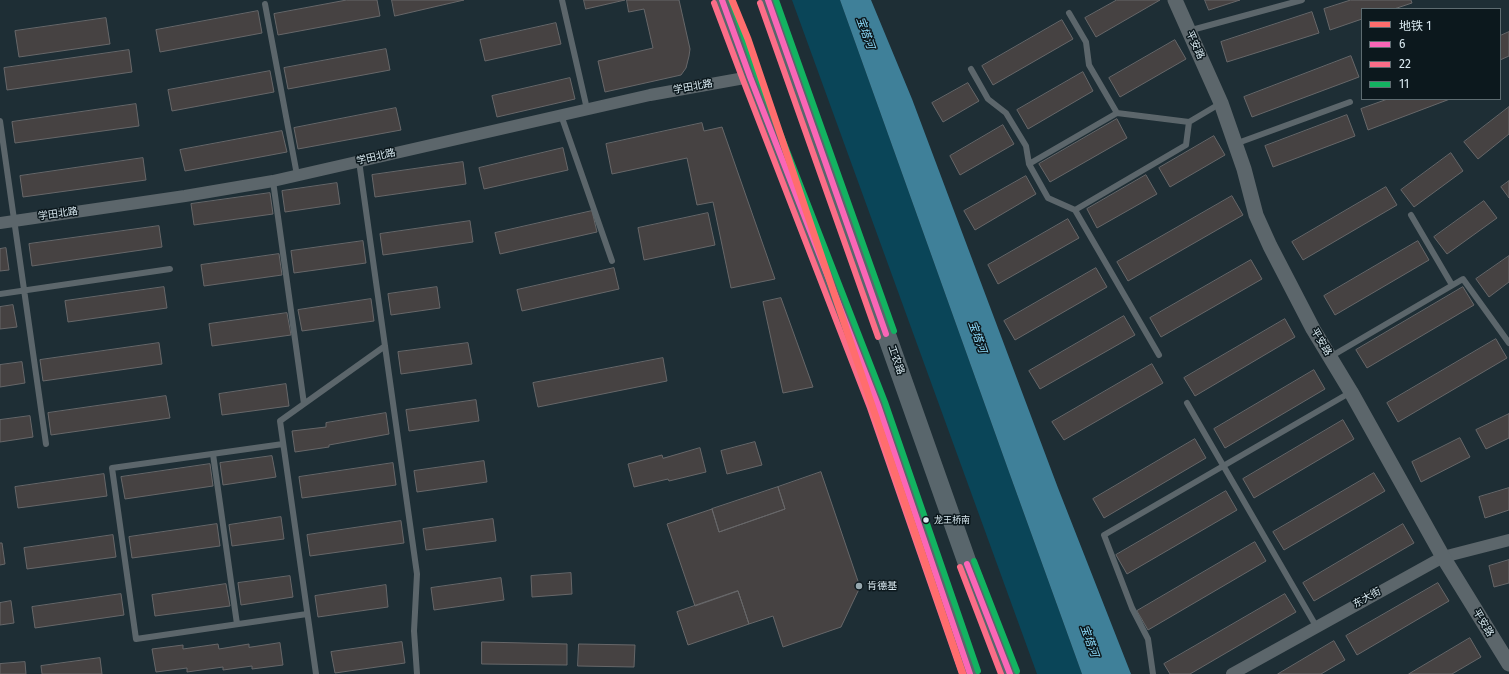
<!DOCTYPE html>
<html>
<head>
<meta charset="utf-8">
<style>
  body { margin:0 }
  #map { position:relative; width:1509px; height:674px; overflow:hidden; background:#1e2e35; font-family:"Fira Sans","Noto Sans SC",sans-serif }
  canvas { display:block }
  .legend { position:absolute; left:1361px; top:8px; width:140px; height:92px; box-sizing:border-box; background:#0c181d; border:1px solid #5e6c71; margin:0; padding:5px 7px; list-style:none; font-size:12px; color:#d9e9f0 }
  .legend li { display:flex; align-items:center; gap:8px; height:20px }
  .legend b { width:20px; border:1px solid #5e6c71 }
</style>
</head>
<body>
<div id="map">
<canvas width="1509" height="674"></canvas>
<ul class="legend">
<li><b style="height:5px;background:#ff6d6d"></b>地铁 1</li>
<li><b style="height:5px;background:#fa66b7"></b>6</li>
<li><b style="height:5px;background:#fb6d88"></b>22</li>
<li><b style="height:5px;background:#13b361"></b>11</li>
</ul>
</div>
<script>
const context = document.querySelector('canvas').getContext('2d');
context.lineJoin = 'round';
function fillPath(path, color) { context.fillStyle = color; context.fill(path, 'evenodd'); }
function strokePath(path, color, width, dash) { context.strokeStyle = color; context.lineWidth = width; context.lineCap = dash ? 'butt' : 'round'; context.setLineDash(dash || []); context.stroke(path); }
function label(font, color, halo, rows, align = 'center') {
  context.font = font + ' "Fira Sans","Noto Sans SC",sans-serif'; context.lineWidth = 3; context.setLineDash([]); context.textBaseline = 'middle'; context.strokeStyle = halo; context.fillStyle = color; for (const [text, x, y, turn = 0] of rows) {
    context.save(); context.translate(x, y); context.rotate((+turn || 0) * Math.PI / 180); context.textAlign = isNaN(turn) ? turn : align; if (halo) context.strokeText(text, 0, 0); context.fillText(text, 0, 0); context.restore();
  }
}
fillPath(new Path2D(`
  M792,0h48l169,472 73,202h-45z`), '#0a4558');
fillPath(new Path2D(`
  M840,0h31l41,99 146,389 73,186h-49l-73,-202z`), '#3f8099');
const building = new Path2D(`
  M347,0h30l3,16 -102,19 -4,-21z
  M392,0h72l-69,16z
  M584,0h41l-39,9z
  M627,0h52l11,49 -1,7 -3,12 -5,7 -76,17 -7,-31 55,-13 -9,-39 -15,3z
  M1117,0h43l-64,37 -11,-19z
  M1205,0h35l-31,10z
  M1351,0h60l1,3 -18,6h-32v10l-32,11 -6,-21z
  M258,11l4,22 -102,19 -4,-22z
  M1312,12l7,21 -92,29 -6,-20z
  M106,18l4,26 -91,13 -4,-26z
  M1062,20l11,19 -80,46 -11,-19z
  M556,23l5,21 -76,17 -5,-21z
  M1509,32v24l-9,4v-24z
  M1175,40l11,19 -66,38 -11,-19z
  M386,49l4,21 -102,19 -4,-21z
  M129,50l3,22 -125,18 -3,-22z
  M1351,56l8,21 -107,40 -8,-20z
  M270,71l4,21 -102,19 -4,-21z
  M1083,72l10,19 -65,38 -11,-19z
  M570,78l5,21 -78,18 -5,-21z
  M968,83l11,18 -36,21 -11,-19z
  M1388,99h62l-82,31 -7,-21z
  M136,104l3,22 -124,17 -3,-21z
  M1509,107v27l-31,25 -14,-17z
  M396,108l5,22 -103,19 -4,-21z
  M1347,115l8,21 -82,31 -8,-21z
  M1117,119l10,19 -77,44 -11,-18z
  M702,123l2,8 18,-4 53,152 -44,9 -18,-86 -16,3 -10,-47 -75,16 -6,-30z
  M1003,125l11,19 -54,31 -10,-19z
  M282,131l5,21 -102,19 -5,-21z
  M1214,136l11,19 -55,32 -11,-19z
  M563,148l5,22 -84,19 -5,-21z
  M1451,153l12,18 -49,36 -13,-17z
  M143,158l3,22 -123,17 -3,-21z
  M463,162l3,22 -91,13 -3,-22z
  M1146,175l11,19 -60,34 -10,-19z
  M1026,176l10,18 -61,36 -11,-19z
  M1509,181v17l-8,-11z
  M337,183l3,21 -55,8 -3,-21z
  M1386,187l11,18 -94,55 -11,-18z
  M270,193l3,21 -79,11 -3,-21z
  M1232,196l11,19 -115,66 -11,-19z
  M1484,201l13,17 -50,36 -13,-17z
  M592,211l5,21 -97,22 -5,-21z
  M708,213l7,32 -71,15 -6,-32z
  M1068,219l11,19 -81,46 -10,-19z
  M470,221l3,21 -90,13 -3,-21z
  M159,226l3,21 -130,19 -3,-22z
  M363,241l3,22 -72,10 -3,-22z
  M1418,241l11,19 -94,55 -11,-19z
  M6,248l3,22 -9,1v-22z
  M279,254l3,21 -78,11 -3,-21z
  M1509,256v26l-20,15 -13,-18z
  M1251,260l11,19 -101,58 -11,-19z
  M614,268l5,21 -97,22 -5,-21z
  M1096,268l11,19 -92,53 -11,-19z
  M164,287l3,21 -99,14 -3,-21z
  M437,287l3,21 -49,7 -3,-21z
  M1463,287l11,18 -107,63 -11,-18z
  M781,298l32,89 -30,6 -20,-91z
  M371,299l3,22 -72,10 -4,-21z
  M13,305l4,22 -17,2v-22z
  M287,313l4,22 -79,11 -3,-22z
  M1124,316l11,19 -95,54 -11,-18z
  M1285,319l10,18 -100,59 -11,-18z
  M1496,339l11,19 -109,64 -11,-19z
  M159,343l3,21 -119,17 -3,-21z
  M468,343l4,21 -71,10 -3,-22z
  M663,358l4,23 -129,26 -5,-24z
  M22,362l3,21 -25,4v-22z
  M1152,364l11,19 -99,57 -12,-18z
  M1314,370l11,19 -100,59 -11,-19z
  M286,384l3,22 -67,9 -3,-21z
  M166,396l4,22 -119,17 -3,-22z
  M476,400l3,21 -70,10 -3,-21z
  M386,413l3,21 -60,11v2l-34,5 -3,-21 34,-4v-4z
  M1509,414v24l-23,11 -10,-19z
  M30,416l3,21 -33,5v-22z
  M1343,420l11,19 -100,59 -11,-19z
  M1460,438l10,19 -49,25 -9,-20z
  M1195,439l11,19 -102,60 -11,-19z
  M755,442l7,23 -35,9 -6,-23z
  M700,448l6,24 -37,9 -1,-2 -34,8 -6,-23 34,-9 1,3z
  M272,456l4,21 -53,8 -3,-22z
  M484,461l3,21 -70,10 -3,-21z
  M393,463l3,22 -94,13 -3,-21z
  M210,464l3,22 -88,13 -4,-22z
  M821,472l39,115 -19,40 -58,20 -10,-31 -24,8 -11,-33 -43,15 -28,-82 45,-15 7,23 66,-23 -7,-22z
  M1374,473l11,18 -101,59 -11,-18z
  M104,474l3,22 -89,12 -3,-21z
  M778,487l7,22 -66,23 -7,-23z
  M1509,488v22l-24,8 -6,-21z
  M1226,491l11,19 -110,64 -11,-19z
  M281,517l3,22 -52,7 -3,-21z
  M493,519l3,22 -70,9 -3,-21z
  M401,521l3,22 -94,13 -3,-21z
  M217,524l3,22 -88,12 -3,-21z
  M1403,524l11,19 -100,58 -11,-18z
  M113,535l3,22 -89,12 -3,-21z
  M1255,542l11,19 -118,69 -11,-19z
  M0,543h2l3,21 -5,1z
  M1509,560v23l-15,4 -5,-21z
  M571,573l1,21 -40,3 -1,-21z
  M290,576l3,21 -52,8 -3,-22z
  M501,578l3,22 -70,10 -3,-22z
  M1438,583l11,18 -92,54 -11,-19z
  M226,584l4,22 -75,10 -3,-21z
  M386,585l2,22 -70,10 -3,-21z
  M738,591l11,33 -61,21 -11,-33z
  M121,594l3,21 -89,13 -3,-21z
  M1285,594l11,18 -106,62h-20l-6,-10z
  M11,601l3,22 -14,2v-22z
  M1470,638l11,19 -29,17h-43z
  M1334,641l11,19 -24,14h-43z
  M402,642l3,21 -70,10 -4,-21z
  M482,642l85,2v21l-85,-1z
  M280,643l3,22 -31,4v-3l-29,4v-3l-36,5v-4l-31,4 -4,-23 31,-4v4l35,-5 1,5 30,-5v3z
  M579,644l56,1 -1,22 -56,-1z
  M100,658l2,16h-60l-1,-8z
  M25,662l1,12h-26v-10z`);
fillPath(building, '#464242');
strokePath(building, '#676769', 1);
strokePath(new Path2D(`
  M562,0l25,109
  M265,4l32,171
  M1069,13l17,29 3,23 28,48 72,9 32,-19
  M1188,31l114,-31
  M971,69l17,30 18,14 20,33 3,18 19,34 27,12 84,145
  M561,115l51,146
  M0,121l46,323
  M1235,144l115,-42
  M359,161l58,413 -3,57 3,43
  M1029,164l88,-51
  M273,181l31,223
  M1075,210l111,-65 3,-23
  M1411,215l41,70
  M0,294l170,-25
  M1330,357l133,-78 46,64
  M1187,403l129,223
  M283,444l-171,24 24,171 171,-25
  M213,454l24,170
  M316,674l-36,-253 105,-75
  M1153,674l-5,-35 -16,-31 -28,-73 247,-143`), '#5c666b', 6);
strokePath(new Path2D(`
  M0,223l185,-27 88,-15 377,-86 100,-18
  M1232,674l211,-117 66,-17`), '#5c666b', 12);
strokePath(new Path2D(`
  M1175,0l46,103 23,66 12,46 14,31 43,83 38,63 92,165 66,107`), '#5c666b', 15);
strokePath(new Path2D(`
  M722,0l28,77 128,328 92,269
  M768,0l200,565 42,109`), '#59666c', 19);
strokePath(new Path2D(`
  M722,0l28,77 128,328 92,269
  M768,0l118,334
  M967,564l43,110`), '#fa66b7', 6);
strokePath(new Path2D(`
  M714,3l29,77 127,328 92,266
  M760,3l118,334
  M960,567l41,107`), '#fb6d88', 6);
strokePath(new Path2D(`
  M731,0l26,74 128,328 93,269
  M776,0l118,331
  M974,561l43,110`), '#13b361', 6);
strokePath(new Path2D(`
  M732,0l16,39 215,635`), '#ff6d6d', 7);
for (const [x, y, r, color] of [
  [926,520,3.5,"#d9e9f0"],
  [859,586,4,"#98a8af"]
]) { const dot = new Path2D(); dot.arc(x, y, r, 0, 2 * Math.PI); context.fillStyle = color; context.fill(dot); strokePath(dot, '#0c181d', 1.5); }
label('9px', '#d9e9f0', '#0c181d', [
  ["龙王桥南",934,520]
], 'left');
label('10px', '#d9e9f0', '#0c181d', [
  ["平安路",1195,45,65],
  ["学田北路",693,87,-10],
  ["学田北路",376,157,-13],
  ["学田北路",58,214,-8],
  ["平安路",1321,342,59],
  ["工农路",896,360,71],
  ["东大街",1367,598,-29],
  ["平安路",1483,623,59]
]);
label('10px', '#d9e9f0', '#0c181d', [
  ["肯德基",867,586]
], 'left');
label('italic 11px', '#8ddcfc', '#0c181d', [
  ["宝塔河",865,33,70],
  ["宝塔河",977,337,70],
  ["宝塔河",1089,641,70]
]);
</script>
</body>
</html>
